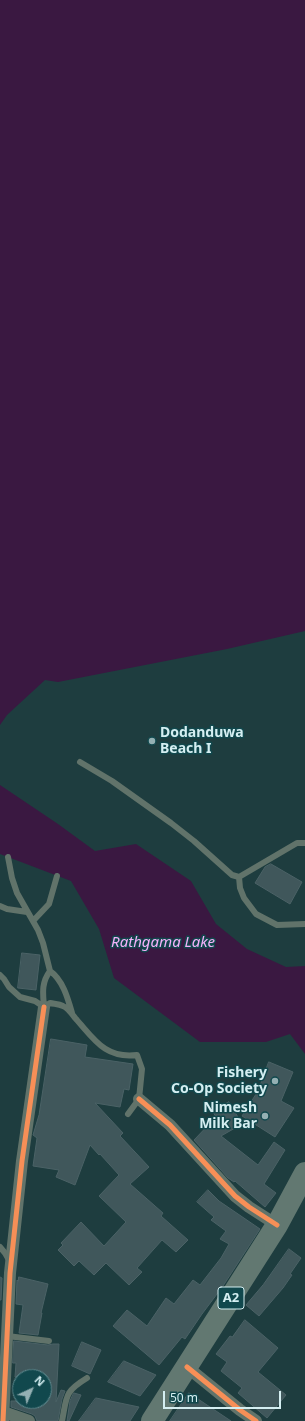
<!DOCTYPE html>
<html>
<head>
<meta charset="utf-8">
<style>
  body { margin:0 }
  #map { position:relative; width:305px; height:1421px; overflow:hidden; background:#1e3d3f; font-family:"Noto Sans",sans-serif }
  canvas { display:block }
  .north { position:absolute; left:12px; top:1369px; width:40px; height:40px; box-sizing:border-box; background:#11484d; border:1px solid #5f8a8f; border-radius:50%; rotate:44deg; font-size:11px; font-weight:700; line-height:16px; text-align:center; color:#d4eef1 }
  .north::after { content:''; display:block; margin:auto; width:14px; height:18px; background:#94b0b3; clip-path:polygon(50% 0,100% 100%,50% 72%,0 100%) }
  .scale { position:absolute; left:163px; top:1391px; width:118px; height:18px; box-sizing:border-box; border:2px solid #d4eef1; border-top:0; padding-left:5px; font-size:12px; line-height:14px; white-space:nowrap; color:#d4eef1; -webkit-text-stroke:3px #11484d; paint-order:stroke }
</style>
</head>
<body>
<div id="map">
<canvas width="305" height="1421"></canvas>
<div class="north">N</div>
<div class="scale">50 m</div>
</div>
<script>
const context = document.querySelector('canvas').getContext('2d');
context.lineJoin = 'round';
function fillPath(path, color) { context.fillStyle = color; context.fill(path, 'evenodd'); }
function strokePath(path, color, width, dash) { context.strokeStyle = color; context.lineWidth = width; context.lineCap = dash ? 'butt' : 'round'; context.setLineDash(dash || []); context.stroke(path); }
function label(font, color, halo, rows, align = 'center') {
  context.font = font + ' "Noto Sans",sans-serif'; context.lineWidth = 3; context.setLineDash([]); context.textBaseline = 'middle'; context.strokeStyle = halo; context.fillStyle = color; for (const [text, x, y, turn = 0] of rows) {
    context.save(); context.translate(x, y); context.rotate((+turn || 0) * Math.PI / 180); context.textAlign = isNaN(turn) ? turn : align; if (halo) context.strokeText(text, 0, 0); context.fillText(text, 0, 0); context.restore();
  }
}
fillPath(new Path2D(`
  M0,0h305v631l-78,18 -169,33 -13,-2 -38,35 -7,10z
  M0,785l58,39 37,27 41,-7 55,37 25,43 31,25 39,18 19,-1v88l-15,-20 -24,8h-66l-86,-64 -15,-49 -28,-48 -71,-27z`), '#3a1841');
const building = new Path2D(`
  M271,864l31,18 -12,22 -35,-21 10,-16z
  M22,953l18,2 -4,35 -18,-2z
  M51,1039l36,6 -2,12 48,7 -4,26 -5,-1 -4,18 -25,-4 28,30 -3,3 29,31 -19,17 33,29 -2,3 27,24 -12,12 -14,-12 -25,28 5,4 -13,13 -23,-22 -12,12 -15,-14 -5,5 -16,-16 5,-5 -2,-2 20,-21 23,24 22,-24 -27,-26 20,-21 -19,-21 -1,1 -9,-10 -15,40 -19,-8 3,-7 -26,-4 4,-28 -4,-3 6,-20z
  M269,1062l24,10 -12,29 13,7 -19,29 -33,-21 16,-25z
  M229,1102l13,22 -21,12 37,29 16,-23 11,8 -21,34 12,9 -11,14 -30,-26 -1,1 -6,-4 -34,-38 22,-23 -3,-5z
  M208,1190l11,11 41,28 -37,57 -21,28 -17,25 -3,-2 -23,28 -46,-39 14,-16 20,16 19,-28 8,6 19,-24 7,5 21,-27 8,-14 -9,-5 6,-8 -15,-11 3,-3 -17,-15z
  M289,1249l12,9 -11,16 2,1 -9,13 -24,28 -13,-11 17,-20z
  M0,1277l2,1 -1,22h-1z
  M19,1277l29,7 -7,29h1l-4,22 -19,-2 4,-28 -7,-1 1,-24 1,1z
  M245,1320l33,28 -20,24 28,23 -19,23 -29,-25 4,-5 -21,-17 6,-9 -11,-8 14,-18 2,1z
  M14,1341l34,4 5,-1h6l-3,58 5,-12 4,1 -3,8 -4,22h-21l-2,-5 -3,-2 -21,-7v-6h33v-24h-29l1,-14h-3z
  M82,1342l19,8 -11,24 -18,-8z
  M124,1361l32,14 -16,21 -32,-14z
  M74,1393l7,2 -12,26h-2l3,-20z
  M189,1393l42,28h-61z
  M96,1398l43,9 -9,14h-51z`);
fillPath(building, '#40575b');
strokePath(building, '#4b6266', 1);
strokePath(new Path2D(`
  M80,762l32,19 59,42 23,18 38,34 7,2 58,-34h8
  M8,857l4,21 5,15 21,37 5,13 7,28
  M239,877l1,11 4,10 12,16 21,11 28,-1
  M0,906l7,3 20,3
  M33,921l16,-17 8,-28
  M0,975l4,4 5,8 11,10 15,4 9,6
  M44,1007l6,-4c4,1 9,1 13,3 5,2 9,8 13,13 18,20 29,40 61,36l5,14 -3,30 -11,15
  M44,1007c-1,-13 -3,-24 6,-36 13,9 18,28 22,42
  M0,1247l5,6 4,7
  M7,1336l42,5
  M62,1421c5,-25 2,-29 25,-43`), '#61736a', 6);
strokePath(new Path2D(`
  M139,1099l31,26 65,71 14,11 28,18
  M187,1367l53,43 16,11
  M3,1412l26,9
  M3,1421l7,-148 12,-112 22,-154`), '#61736a', 12);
strokePath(new Path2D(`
  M152,1421l125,-196 28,-52`), '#627871', 22);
strokePath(new Path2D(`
  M139,1099l31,26 65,71 14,11 28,18
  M187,1367l53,43 16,11
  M3,1421l7,-148 12,-112 22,-154`), '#f78f57', 5);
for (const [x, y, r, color] of [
  [152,741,4,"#94b0b3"],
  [275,1081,4,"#94b0b3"],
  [265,1116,4,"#94b0b3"]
]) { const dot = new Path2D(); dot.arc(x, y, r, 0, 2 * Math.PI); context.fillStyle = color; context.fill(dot); strokePath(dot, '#11484d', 1.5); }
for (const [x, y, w] of [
  [231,1298,26]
]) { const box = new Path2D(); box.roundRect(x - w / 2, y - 11, w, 22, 3); context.fillStyle = '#11484d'; context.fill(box); strokePath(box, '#d4eef1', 1); }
label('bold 13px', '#d4eef1', null, [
  ["A2",231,1298]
]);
label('bold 14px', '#d4eef1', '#11484d', [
  ["Dodanduwa",160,733,"left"],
  ["Beach I",160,749,"left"],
  ["Fishery",267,1073],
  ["Co-Op Society",267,1089],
  ["Nimesh",257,1108],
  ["Milk Bar",257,1124]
], 'right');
label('italic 15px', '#f5b1fa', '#11484d', [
  ["Rathgama Lake",163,943]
]);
</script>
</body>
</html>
